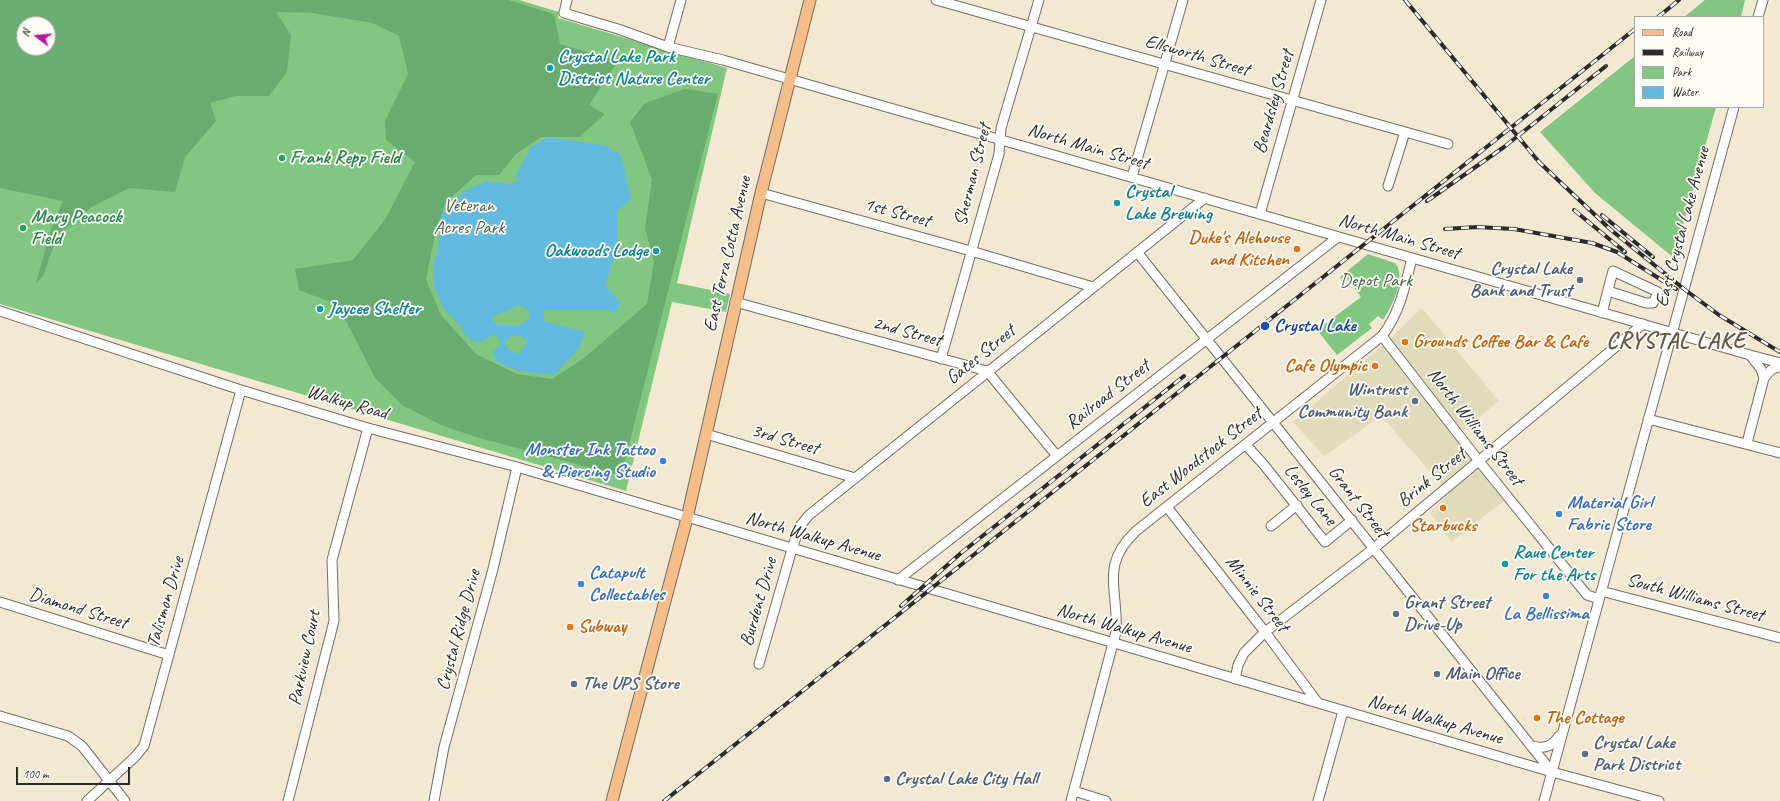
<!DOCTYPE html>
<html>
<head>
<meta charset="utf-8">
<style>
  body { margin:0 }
  #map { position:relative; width:1780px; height:801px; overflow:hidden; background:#f3e9d2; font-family:Caveat,sans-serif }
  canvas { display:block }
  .legend { position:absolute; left:1634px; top:16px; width:130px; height:92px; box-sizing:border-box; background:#fdfcf7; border:1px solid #a9a8a5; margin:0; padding:5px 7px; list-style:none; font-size:12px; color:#2b2b2b }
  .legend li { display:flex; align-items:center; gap:8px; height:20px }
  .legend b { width:20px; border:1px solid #a9a8a5 }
  .north { position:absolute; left:16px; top:16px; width:40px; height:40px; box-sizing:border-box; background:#fdfcf7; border:1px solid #a9a8a5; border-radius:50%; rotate:286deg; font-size:11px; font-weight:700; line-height:16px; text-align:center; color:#2b2b2b }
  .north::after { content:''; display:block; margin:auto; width:14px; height:18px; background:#b5179e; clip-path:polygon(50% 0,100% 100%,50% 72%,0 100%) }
  .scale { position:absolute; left:16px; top:767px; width:114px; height:18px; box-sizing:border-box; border:2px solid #2b2b2b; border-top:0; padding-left:5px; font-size:12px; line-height:14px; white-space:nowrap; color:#2b2b2b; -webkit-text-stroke:3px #fdfcf7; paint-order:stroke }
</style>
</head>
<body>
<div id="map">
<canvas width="1780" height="801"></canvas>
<ul class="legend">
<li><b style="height:5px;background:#f7bd88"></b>Road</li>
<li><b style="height:5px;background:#2b2b2b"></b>Railway</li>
<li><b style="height:11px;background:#81c781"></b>Park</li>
<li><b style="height:11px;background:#63bae0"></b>Water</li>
</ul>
<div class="north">N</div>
<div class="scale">100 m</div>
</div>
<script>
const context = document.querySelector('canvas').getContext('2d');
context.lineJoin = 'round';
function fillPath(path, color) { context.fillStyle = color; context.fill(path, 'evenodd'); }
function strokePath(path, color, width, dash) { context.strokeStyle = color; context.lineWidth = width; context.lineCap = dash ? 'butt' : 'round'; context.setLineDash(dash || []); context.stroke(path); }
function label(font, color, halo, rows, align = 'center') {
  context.font = font + ' Caveat,sans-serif'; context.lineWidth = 3.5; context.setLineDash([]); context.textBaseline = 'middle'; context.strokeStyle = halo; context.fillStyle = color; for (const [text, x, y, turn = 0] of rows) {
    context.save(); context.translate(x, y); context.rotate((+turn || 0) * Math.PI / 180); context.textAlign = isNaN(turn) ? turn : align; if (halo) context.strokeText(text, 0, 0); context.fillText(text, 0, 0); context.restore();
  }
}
fillPath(new Path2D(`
  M1422,308l77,93 -45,37 50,63 -53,41 -21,-29 19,-20 -68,-77 -57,40 -31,-34 99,-85z`), '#e0dcbb');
fillPath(new Path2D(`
  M0,0h519l40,12 -1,6 169,50 -50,215 53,11 -4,18 -54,-10 -46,189 -626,-187zM24,24h24v24h-24z
  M1705,0h40l-4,17h-57z
  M1635,56v51h81l-42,151 -79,-65 -55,-61z
  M1368,254l27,9c12,13 -3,44 -12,57l-5,-4 -9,8 3,4 -35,27 -20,-25 44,-33 -14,-19 -4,3 -3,-4z`), '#81c781');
fillPath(new Path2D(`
  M0,0h508l46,14 6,30 58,17 -29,44 16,9 -26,23h-38l-25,17 -17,21h-23l-30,27 -11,32 -9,46 15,35 35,39 41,20 35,5 32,-21 63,-54 7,-42 -9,-34 7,-49 -22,-57 15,-19 40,-14 33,5 -97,382 -145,-39 -35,-12 -39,-20 -27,-27 -37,-73 -39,-15 -4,-21 58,-9 33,-42 29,-56 -29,-22 -1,-19 23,-47 -9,-38 -26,-13 -61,-10 -36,-1 15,23 -4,37 -18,24h-33l-26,7 6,18 -31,36 -10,35 -46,-4 -39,20 -33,29 -14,39 -7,7 14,-51 13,-31 -63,-13zM24,24h24v24h-24z`), '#68ac6f');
fillPath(new Path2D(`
  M548,137l59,9 14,9 10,44 -14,12v37l-12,37 15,17 -4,11 -8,-3h-64l-1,11 42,11 -6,16 -24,26c-14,1 -63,-3 -62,-23l7,-6 -1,-6 -4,-4 -19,8 -12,-9 -3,-8 -18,-18 -9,-23 -1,-21 4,-12 5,-38 22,-23 22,-10 25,3 7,-4 -2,-5 15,-28zM520,305l10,7 -2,8 -8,5h-23l-6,-8zM513,335l8,1 6,5 -2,5 -7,8 -10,-5 -3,-5 2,-5z`), '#63bae0');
const minor = new Path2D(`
  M567,0l-3,13 54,16 50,18 55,13 1027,295 30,8
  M936,0l512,144
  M1758,17l5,-17
  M668,47l13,-47
  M1132,177l51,-177
  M1388,186l17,-54
  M761,193l210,58 122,36
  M1260,214l61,-214
  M1137,252l415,520
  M735,302l252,69 70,85
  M0,311l241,79 127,38 149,39 1035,305 107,29
  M1602,313l11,-42 45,21 -5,11h-7l-38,-12
  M1382,336l97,125 108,134 12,4
  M1750,355l11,14 3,9
  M941,359l58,-205 2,-26 38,-128
  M1648,419l132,34
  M706,434l149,44
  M1747,443l17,-65 7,-8 9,-4
  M1246,445l18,20 61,77 27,-22
  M1167,507l98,125 53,71
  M1271,526l26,-21
  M898,580l440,-343
  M1601,591l179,47
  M0,602l169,53
  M759,664l33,-115 8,-23 9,-11 396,-317
  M1235,679l3,-14 6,-12 21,-21 108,-83 270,-225
  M0,716l68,20 14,10 43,55
  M1531,746c13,3 21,1 28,-10
  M1074,791l32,10
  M87,801l48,-44 9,-11 97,-356
  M288,801l46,-180 -2,-61 36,-132
  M434,801l10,-54 49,-178 24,-102
  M1071,801l45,-169c3,-42 -17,-66 20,-101l246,-195c18,-23 23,-50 30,-78
  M1318,801l25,-90
  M1544,801l190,-694`);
const major = new Path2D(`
  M612,801l75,-283 74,-325 49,-193`);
strokePath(minor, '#716e65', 11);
strokePath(major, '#716e65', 13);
strokePath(minor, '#fff', 9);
strokePath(major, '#f7bd88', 11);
const rail = new Path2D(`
  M1405,0l134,162 72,68 73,59 35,26 61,37
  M1658,17l21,-17
  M1427,201l77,-54 102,-81
  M1574,210l51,42
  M1602,215l51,42
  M1445,229l32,-2 37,2 78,14 25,9 59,37
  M901,606l60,-53 223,-177
  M664,801l971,-772`);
strokePath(rail, '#2b2b2b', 4);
strokePath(rail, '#fdfcf7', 2.5, [8]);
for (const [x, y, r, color] of [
  [550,68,4,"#0f9aa8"],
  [282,158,4,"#2e9e5b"],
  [1117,203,4,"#0f9aa8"],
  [23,228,4,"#2e9e5b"],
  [1297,249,4,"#e8710a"],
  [656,251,4,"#0f9aa8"],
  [1580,280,4,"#5c6f8a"],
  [320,309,4,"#0f9aa8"],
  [1265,326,5,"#1a4fb4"],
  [1405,342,4,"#e8710a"],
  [1375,366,4,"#e8710a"],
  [1415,401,4,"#5c6f8a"],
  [663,461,4,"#3f7fe0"],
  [1443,508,4,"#e8710a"],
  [1559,514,4,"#3f7fe0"],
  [1505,564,4,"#0f9aa8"],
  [581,584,4,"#3f7fe0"],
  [1546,596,4,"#3f7fe0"],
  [1396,614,4,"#5c6f8a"],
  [570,627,4,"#e8710a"],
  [1437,674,4,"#5c6f8a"],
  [574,684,4,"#5c6f8a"],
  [1537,718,4,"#e8710a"],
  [1585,754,4,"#5c6f8a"],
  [887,779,4,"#5c6f8a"]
]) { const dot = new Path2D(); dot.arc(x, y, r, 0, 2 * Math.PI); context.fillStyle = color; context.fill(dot); strokePath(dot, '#fdfcf7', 1.5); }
label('19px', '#2b2b2b', '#fdfcf7', [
  ["Ellsworth Street",1197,56,16],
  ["Beardsley Street",1274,102,-74],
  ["North Main Street",1088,147,16],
  ["Sherman Street",973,175,-76],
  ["1st Street",897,213,15],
  ["East Crystal Lake Avenue",1683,227,-75],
  ["North Main Street",1399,237,16],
  ["East Terra Cotta Avenue",728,254,-77],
  ["2nd Street",907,332,15],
  ["Gates Street",981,355,-39],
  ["Railroad Street",1108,395,-38],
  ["Walkup Road",347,403,16],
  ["North Williams Street",1475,427,52],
  ["3rd Street",785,440,16],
  ["East Woodstock Street",1201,458,-38],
  ["Brink Street",1432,478,-39],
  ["Lesley Lane",1310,495,51],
  ["Grant Street",1358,502,52],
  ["North Walkup Avenue",813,537,16],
  ["Minnie Street",1257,594,52],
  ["South Williams Street",1695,598,15],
  ["Talismon Drive",166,602,-74],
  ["Burdent Drive",759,602,-74],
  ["Diamond Street",78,609,17],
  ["North Walkup Avenue",1124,629,16],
  ["Crystal Ridge Drive",459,630,-75],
  ["Parkview Court",305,658,-78],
  ["North Walkup Avenue",1435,720,16]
]);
label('bold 19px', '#0d838f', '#fdfcf7', [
  ["Crystal Lake Park",558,57],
  ["District Nature Center",558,79],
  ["Crystal",1125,192],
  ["Lake Brewing",1125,214],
  ["Oakwoods Lodge",648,251,"right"],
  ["Jaycee Shelter",328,309],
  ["Raue Center",1513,553],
  ["For the Arts",1513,575]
], 'left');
label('bold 19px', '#27864d', '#fdfcf7', [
  ["Frank Repp Field",290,158],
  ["Mary Peacock",31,217],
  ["Field",31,239]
], 'left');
label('19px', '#496249', '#fdfcf7', [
  ["Veteran",469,206],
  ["Acres Park",469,228],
  ["Depot Park",1376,281]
]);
label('bold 19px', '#c56008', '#fdfcf7', [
  ["Duke's Alehouse",1289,238,"right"],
  ["and Kitchen",1289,260,"right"],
  ["Grounds Coffee Bar & Cafe",1413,342],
  ["Cafe Olympic",1367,366,"right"],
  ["Starbucks",1443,526,"center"],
  ["Subway",578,627],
  ["The Cottage",1545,718]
], 'left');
label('bold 19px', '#4e5e75', '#fdfcf7', [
  ["Crystal Lake",1572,269,"right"],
  ["Bank and Trust",1572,291,"right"],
  ["Wintrust",1407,390,"right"],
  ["Community Bank",1407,412,"right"],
  ["Grant Street",1404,603],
  ["Drive-Up",1404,625],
  ["Main Office",1445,674],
  ["The UPS Store",582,684],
  ["Crystal Lake",1593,743],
  ["Park District",1593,765],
  ["Crystal Lake City Hall",895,779]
], 'left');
label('bold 19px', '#164399', '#fdfcf7', [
  ["Crystal Lake",1274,326]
], 'left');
label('bold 19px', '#366cbe', '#fdfcf7', [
  ["Monster Ink Tattoo",655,450,"right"],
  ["& Piercing Studio",655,472,"right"],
  ["Material Girl",1567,503],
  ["Fabric Store",1567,525],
  ["Catapult",589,573],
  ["Collectables",589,595],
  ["La Bellissima",1546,614,"center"]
], 'left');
context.letterSpacing = '1px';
label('bold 23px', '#685744', '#fdfcf7', [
  ["CRYSTAL LAKE",1676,342]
]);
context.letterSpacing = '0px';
</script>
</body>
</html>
